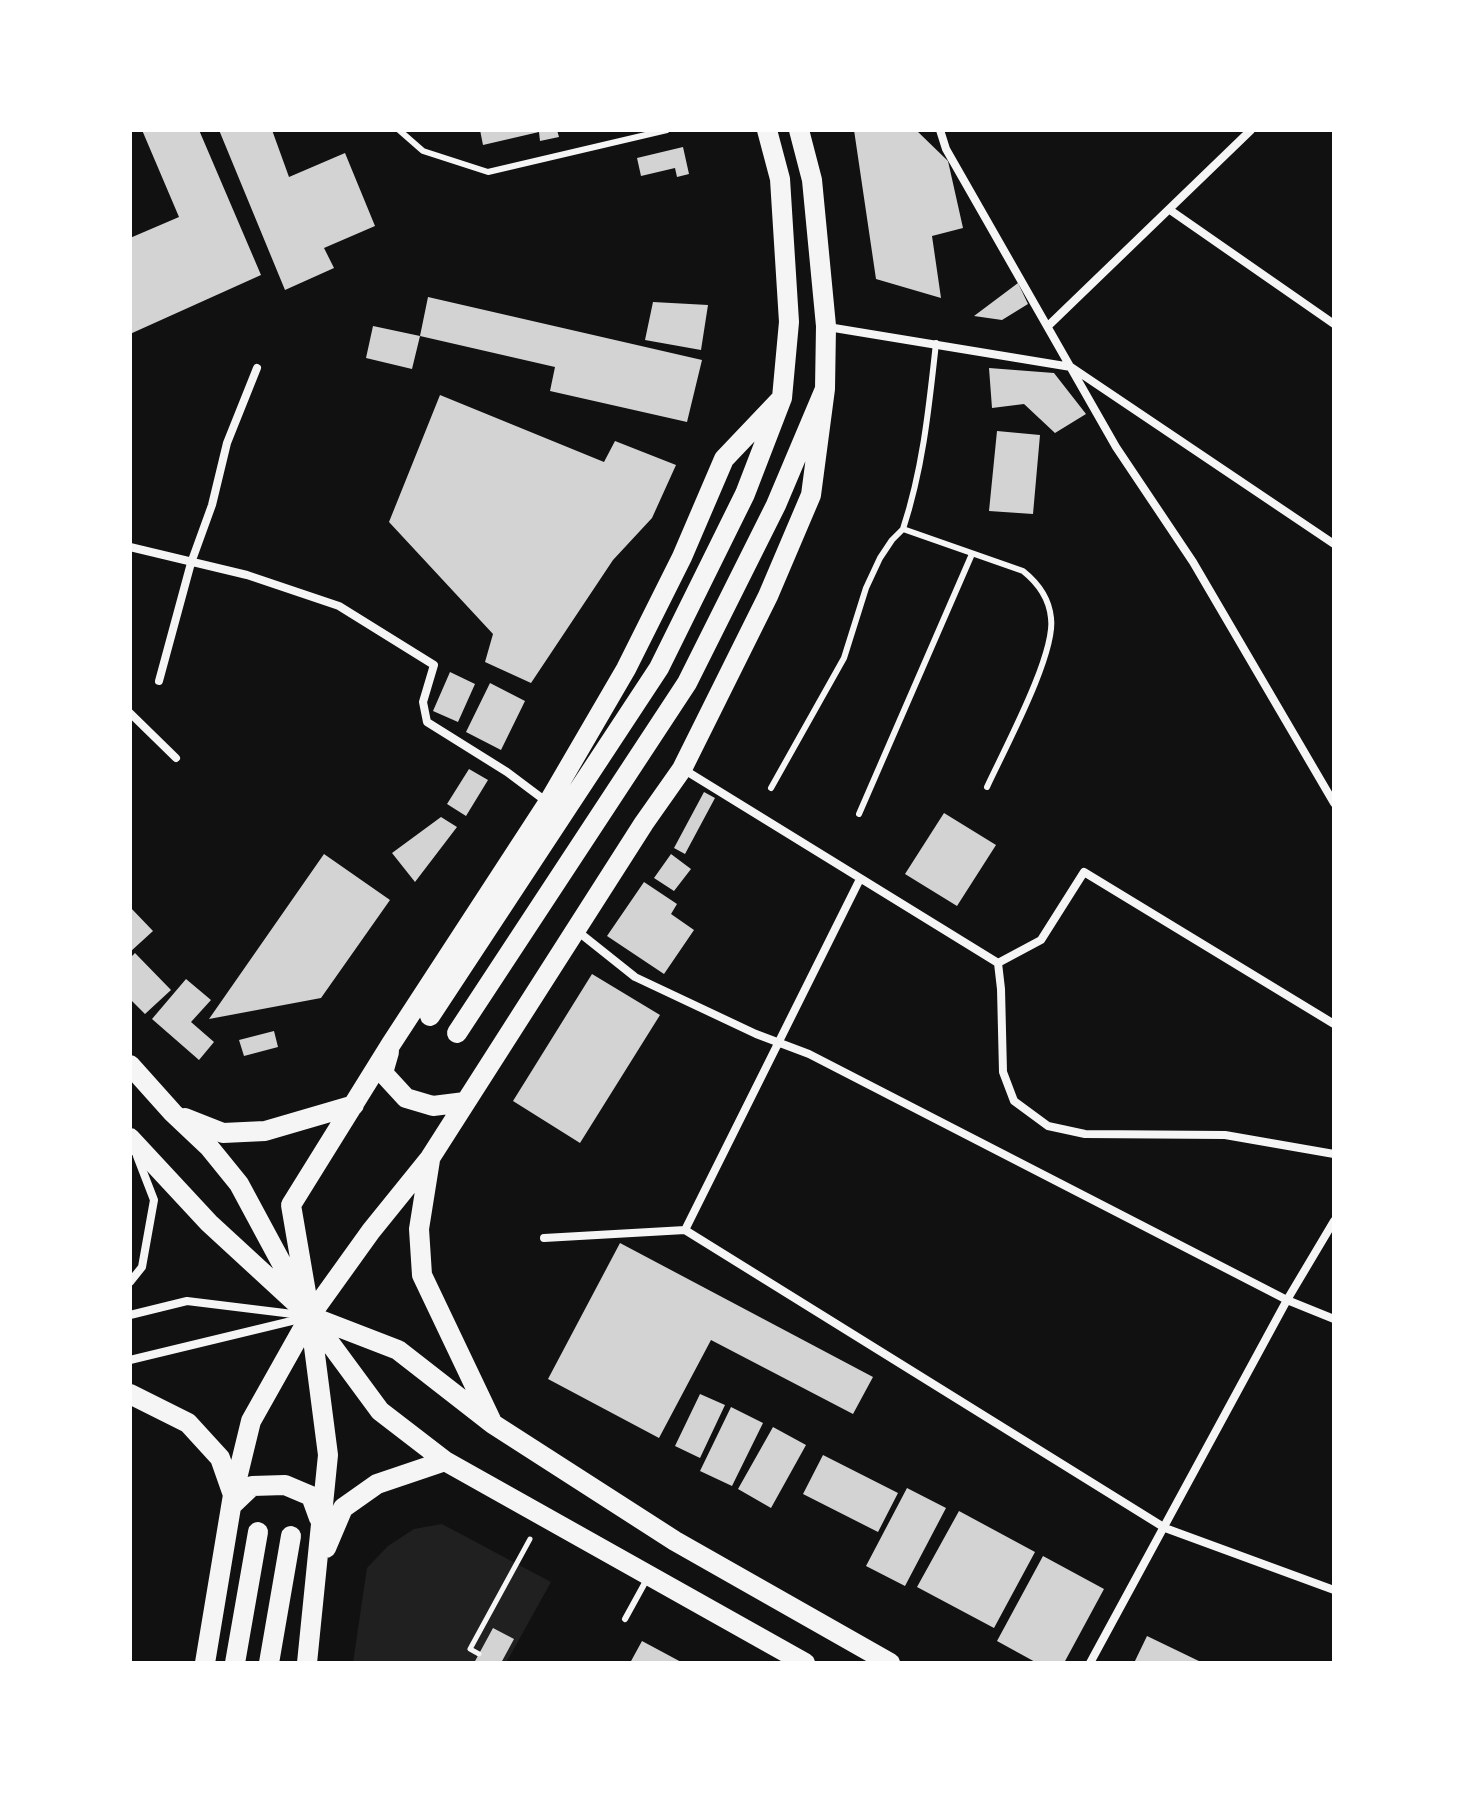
<!DOCTYPE html>
<html>
<head>
<meta charset="utf-8">
<style>
  body { margin:0 }
  #map { position:relative; width:1464px; height:1793px; overflow:hidden; background:#111; font-family:"DejaVu Sans",sans-serif }
  canvas { display:block }
  .frame { position:absolute; inset:0; border:132px solid #fff; pointer-events:none }
</style>
</head>
<body>
<div id="map">
<canvas width="1464" height="1793"></canvas>
<div class="frame"></div>
</div>
<script>
const context = document.querySelector('canvas').getContext('2d');
context.lineJoin = 'round';
function fillPath(path, color) { context.fillStyle = color; context.fill(path, 'evenodd'); }
function strokePath(path, color, width, dash) { context.strokeStyle = color; context.lineWidth = width; context.lineCap = dash ? 'butt' : 'round'; context.setLineDash(dash || []); context.stroke(path); }
fillPath(new Path2D(`
  M442,1524l109,58 -45,81h-153l14,-95 21,-22 26,-17z`), '#202020');
fillPath(new Path2D(`
  M142,130h57l62,145 -131,59v-96l49,-21z
  M219,130h53l17,47 56,-24 30,73 -51,22 10,20 -49,22z
  M480,130h77l2,7 -19,4 -1,-9 -56,13z
  M854,130h62l32,31 15,67 -31,8 9,62 -65,-19z
  M683,147l6,27 -12,3 -2,-9 -34,8 -4,-18z
  M1018,283l10,21 -26,16 -28,-4z
  M428,297l274,63 -15,62 -137,-31 5,-24 -135,-31z
  M653,302l55,3 -7,45 -56,-10z
  M373,326l47,10 -8,33 -46,-11z
  M989,368l65,5 32,41 -31,19 -31,-29 -32,4z
  M440,395l164,67 11,-21 61,24 -24,53 -39,42 -82,123 -46,-21 8,-28 -104,-112z
  M997,431l43,4 -7,79 -44,-3z
  M450,672l25,12 -17,38 -25,-11z
  M490,683l35,18 -24,49 -35,-18z
  M469,769l19,11 -22,36 -19,-12z
  M704,792l11,6 -30,56 -11,-6z
  M944,813l52,32 -39,61 -52,-32z
  M441,817l16,10 -42,55 -23,-29z
  M324,854l66,46 -69,98 -112,21z
  M671,854l20,15 -17,22 -20,-13z
  M644,882l33,22 -6,10 23,16 -30,44 -57,-38z
  M130,907l23,24 -23,21z
  M135,953l36,37 -26,24 -15,-15v-41z
  M592,974l68,41 -80,128 -67,-42z
  M186,979l25,21 -20,22 23,20 -15,18 -47,-41z
  M274,1031l4,16 -34,9 -5,-16z
  M620,1243l253,134 -20,37 -142,-74 -52,98 -111,-59z
  M700,1394l25,11 -25,53 -25,-12z
  M731,1407l32,16 -31,63 -32,-15z
  M773,1427l33,18 -35,63 -33,-19z
  M823,1455l75,38 -20,39 -75,-38z
  M907,1488l39,20 -41,78 -39,-20z
  M959,1511l76,41 -41,76 -77,-41z
  M1043,1556l61,33 -40,74h-27l-40,-22z
  M493,1628l21,11 -13,24h-27z
  M1147,1636l56,27h-69z
  M642,1641l41,22h-53z`), '#d3d3d3');
strokePath(new Path2D(`
  M479,1654l-9,-5 60,-110`), '#f5f5f5', 5);
strokePath(new Path2D(`
  M399,130l24,21 65,21 179,-42
  M936,343c-7,64 -13,125 -33,186l120,42c15,12 26,26 28,47 5,36 -47,132 -64,169
  M771,788l73,-130 22,-70 14,-30 12,-18 11,-11
  M859,814l113,-260
  M625,1619l22,-40`), '#f5f5f5', 6);
strokePath(new Path2D(`
  M940,130l6,19 170,298 77,115 141,241
  M1170,210l164,114
  M1048,326l203,-196
  M828,327l243,40 263,177
  M130,547l117,28 92,31 95,59 -11,37 4,20 80,50 40,30
  M159,681l32,-118 21,-58 15,-62 30,-75
  M130,713l46,45
  M683,769l315,194 3,26 2,83 11,29 34,25 37,8 140,1 109,19
  M576,930l59,47 121,57 53,20 478,246 47,19
  M998,963l43,-23 43,-68 250,152
  M685,1230l175,-351
  M544,1238l141,-8 480,298 169,62
  M130,1282l12,-15 12,-67 -17,-44
  M130,1315l57,-14 114,14
  M130,1360l174,-42
  M1090,1663l197,-363 47,-79`), '#f5f5f5', 8);
strokePath(new Path2D(`
  M430,1016l229,-348 86,-174 37,-96 7,-76 -9,-143 -13,-49
  M457,1033l230,-350 89,-178 49,-116 1,-63 -14,-146 -13,-50
  M389,1052l-6,21 23,25 27,8 32,-4
  M130,1065l43,48 36,34 30,37 71,132 70,95 65,50 360,202
  M185,1118l38,15 42,-2 89,-26
  M130,1138l79,85 101,93 88,34 95,74 182,117 215,122
  M430,1160l-11,69 3,46 69,145
  M130,1394l58,29 32,35 13,37
  M231,1506l21,-20 33,-1 26,11 8,22
  M326,1548l17,-40 34,-24 68,-23
  M205,1663l28,-168 18,-74 59,-105 61,-85 59,-73 214,-335 38,-54 86,-173 43,-101 14,-106
  M235,1663l23,-131
  M269,1663l22,-127
  M307,1663l21,-208 -18,-139 -19,-111 100,-161 157,-241 78,-134 56,-112 42,-98 58,-61`), '#f5f5f5', 20);
</script>
</body>
</html>
